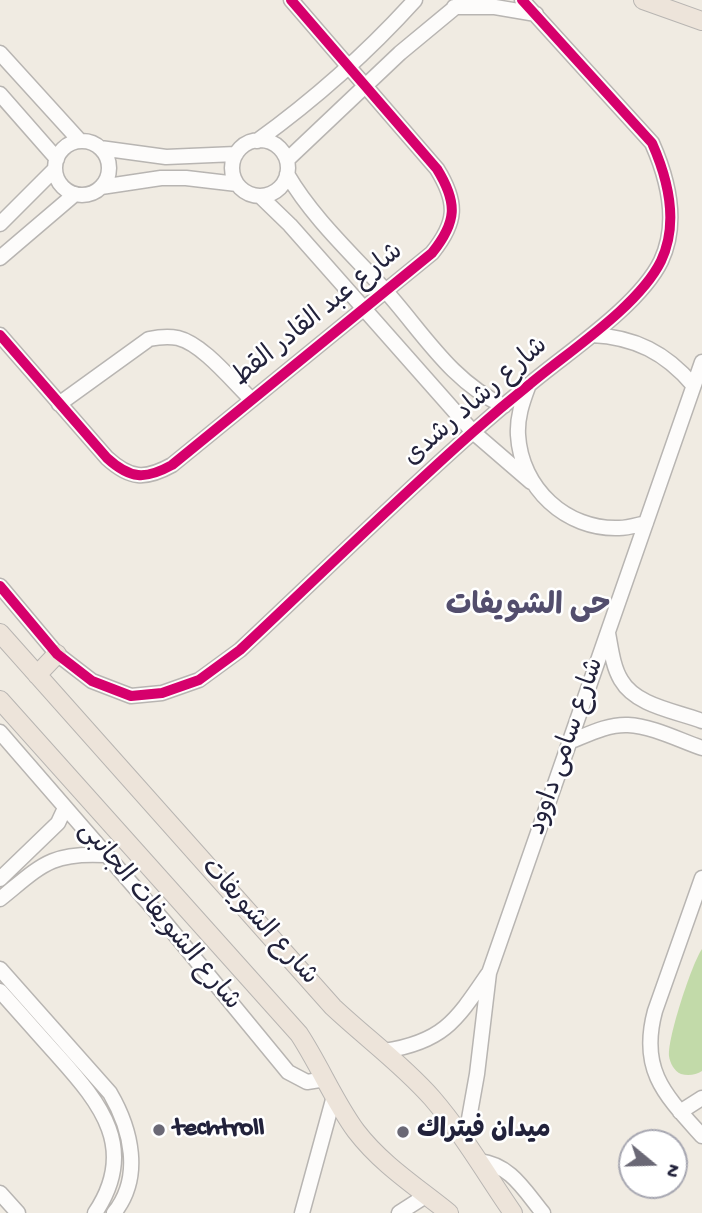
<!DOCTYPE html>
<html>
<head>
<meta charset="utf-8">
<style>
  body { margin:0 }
  #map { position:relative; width:702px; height:1213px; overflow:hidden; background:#f0ebe2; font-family:"Gochi Hand",sans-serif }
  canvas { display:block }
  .north { position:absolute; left:618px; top:1129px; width:70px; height:70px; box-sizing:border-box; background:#fff; border:2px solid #a7a7b1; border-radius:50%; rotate:109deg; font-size:19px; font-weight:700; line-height:28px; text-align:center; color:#22223b }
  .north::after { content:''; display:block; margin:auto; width:24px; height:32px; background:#6a6875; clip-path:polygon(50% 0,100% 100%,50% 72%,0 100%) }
</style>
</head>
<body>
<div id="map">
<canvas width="702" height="1213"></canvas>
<div class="north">N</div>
</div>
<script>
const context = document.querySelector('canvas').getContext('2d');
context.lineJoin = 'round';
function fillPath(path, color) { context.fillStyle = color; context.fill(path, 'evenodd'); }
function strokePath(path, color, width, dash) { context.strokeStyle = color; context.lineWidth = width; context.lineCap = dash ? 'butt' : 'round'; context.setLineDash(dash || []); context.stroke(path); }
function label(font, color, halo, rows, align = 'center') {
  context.font = font + ' "Gochi Hand","Playpen Sans Arabic",sans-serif'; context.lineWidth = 5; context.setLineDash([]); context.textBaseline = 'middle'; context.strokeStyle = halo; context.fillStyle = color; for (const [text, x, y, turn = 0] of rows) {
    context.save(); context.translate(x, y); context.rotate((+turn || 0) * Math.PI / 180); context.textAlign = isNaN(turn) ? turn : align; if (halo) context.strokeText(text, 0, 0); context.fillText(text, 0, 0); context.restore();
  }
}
fillPath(new Path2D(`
  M702,949v122c-6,4 -14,5 -21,3 -7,-3 -11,-11 -12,-18 -2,-17 23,-93 33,-107z`), '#c2daa9');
const minor = new Path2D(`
  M454,7h41l41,7
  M0,53l80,88
  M0,94l57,65
  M232 168a28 28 0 1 1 56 0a28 28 0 1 1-56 0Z
  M257,141c58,-42 111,-89 158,-141
  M55 168a27 27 0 1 1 54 0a27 27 0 1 1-54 0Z
  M100,148l66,9 70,-3
  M287,160l113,-107 64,-53
  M287,174c25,43 63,78 96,114 39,43 67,93 121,118
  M101,187l60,-9h25l51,6
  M260,196l30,29 183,207 58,50
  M0,224l55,-55
  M0,258l75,-64
  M0,335l107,123c23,21 38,22 65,7l260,-212c25,-31 26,-50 5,-84l-146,-169
  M592,335c43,2 74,18 101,50
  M528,387c-6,16 -11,31 -10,48 3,53 48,95 101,93 9,0 18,-3 27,-5
  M59,404l90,-65c10,-2 19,-3 29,-1 25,6 55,44 74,62
  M0,586l57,68 35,27 39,15 31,-3 37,-13 41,-30c77,-72 153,-147 233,-218 18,-16 37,-32 57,-48 38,-32 109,-78 131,-123 18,-38 7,-82 -9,-118l-130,-143
  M608,633c3,16 5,34 13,47 15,26 55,31 81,41
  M0,732l163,188 125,152 19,10 19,-3
  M569,742c18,-7 38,-18 59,-17 24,1 51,15 74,23
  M702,878l-47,133c-16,59 10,84 47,125
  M0,879l58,-56 7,-15
  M0,899c41,-33 50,-47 105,-44
  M0,969l110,124c21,36 33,84 4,120
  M0,991c19,21 38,43 58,65 43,48 80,93 37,157
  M384,1051c59,-9 72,-30 104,-77
  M680,1112l22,-14
  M465,1141l12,-67 12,-101 213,-611
  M479,1161c32,4 45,29 64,52
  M0,1193l18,20
  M302,1213l32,-117
  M399,1213l28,-18`);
const major = new Path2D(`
  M643,0l59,21
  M0,633l333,374c33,31 69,57 99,91 31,36 54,76 81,115
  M37,675l20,-21
  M0,700l299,334c21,32 35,67 57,97 26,34 61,56 93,82`);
strokePath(minor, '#b8b5b2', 17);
strokePath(major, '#b8b5b2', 20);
strokePath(minor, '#fdfcfb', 14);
strokePath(major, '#ede4da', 18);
strokePath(new Path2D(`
  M0,335l107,123c23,21 38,22 65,7l260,-212c25,-31 26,-50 5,-84l-146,-169
  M0,586l57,68 35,27 39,15 31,-3 37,-13 41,-30c77,-72 153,-147 233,-218 18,-16 37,-32 57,-48 38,-32 109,-78 131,-123 18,-38 7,-82 -9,-118l-130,-143`), '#d6006c', 10);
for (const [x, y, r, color] of [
  [159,1130,7,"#6a6875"],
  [403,1132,7,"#6a6875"]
]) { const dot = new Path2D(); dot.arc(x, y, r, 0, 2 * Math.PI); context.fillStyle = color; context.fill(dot); strokePath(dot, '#fff', 2.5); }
label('26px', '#22223b', '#fff', [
  ["شارع عبد القادر القط",319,316,-39],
  ["شارع رشاد رشدى",477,403,-41],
  ["شارع سامى داوود",568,747,-71],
  ["شارع الشويفات الجانبى",158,917,50],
  ["شارع الشويفات",258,923,48]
]);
label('bold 26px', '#22223b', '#fff', [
  ["techtroll",173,1130],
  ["ميدان فيتراك",417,1132]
], 'left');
label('bold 30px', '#534e6d', '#fff', [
  ["حى الشويفات",528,608]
]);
</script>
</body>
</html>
